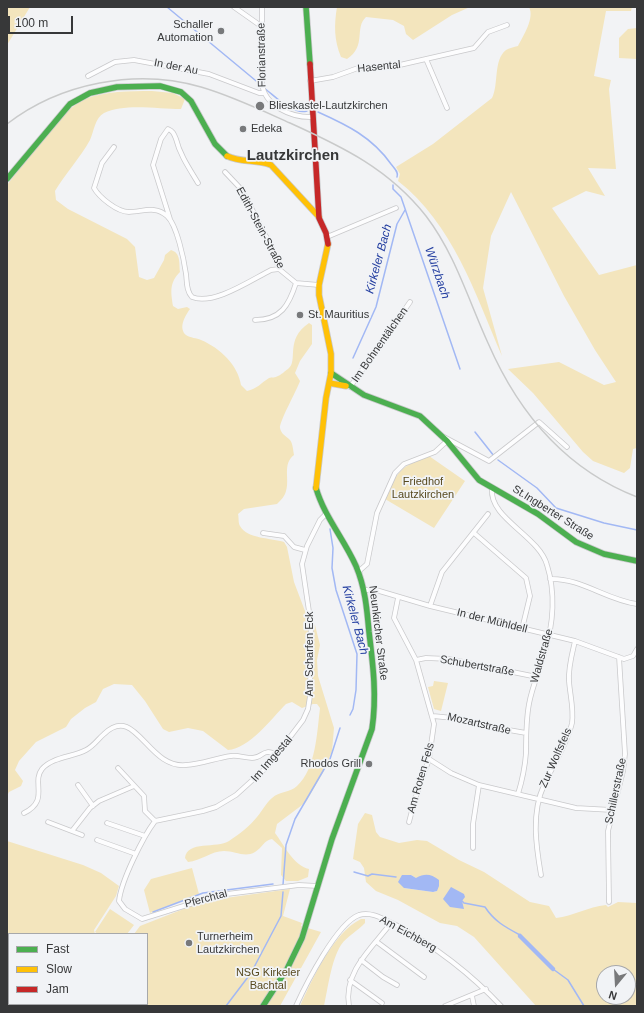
<!DOCTYPE html>
<html>
<head>
<meta charset="utf-8">
<style>
  body { margin:0 }
  #map { position:relative; width:644px; height:1013px; overflow:hidden; background:#f2f3f5; font-family:Helvetica,sans-serif }
  canvas { display:block }
  .frame { position:absolute; inset:0; border:8px solid #373839; pointer-events:none }
  .legend { position:absolute; left:8px; top:933px; width:140px; height:72px; box-sizing:border-box; background:#f1f3f6; border:1px solid #a7a8aa; margin:0; padding:5px 7px; list-style:none; font-size:12px; color:#373839 }
  .legend li { display:flex; align-items:center; gap:8px; height:20px }
  .legend b { width:20px; border:1px solid #a7a8aa }
  .north { position:absolute; left:596px; top:965px; width:40px; height:40px; box-sizing:border-box; background:#f1f3f6; border:1px solid #a7a8aa; border-radius:50%; rotate:198deg; font-size:11px; font-weight:700; line-height:16px; text-align:center; color:#373839 }
  .north::after { content:''; display:block; margin:auto; width:14px; height:18px; background:#78797b; clip-path:polygon(50% 0,100% 100%,50% 72%,0 100%) }
  .scale { position:absolute; left:8px; top:16px; width:65px; height:18px; box-sizing:border-box; border:2px solid #373839; border-top:0; padding-left:5px; font-size:12px; line-height:14px; white-space:nowrap; color:#373839; -webkit-text-stroke:3px #f1f3f6; paint-order:stroke }
</style>
</head>
<body>
<div id="map">
<canvas width="644" height="1013"></canvas>
<div class="frame"></div>
<ul class="legend">
<li><b style="height:5px;background:#4caf50"></b>Fast</li>
<li><b style="height:5px;background:#ffc107"></b>Slow</li>
<li><b style="height:5px;background:#c62828"></b>Jam</li>
</ul>
<div class="north">N</div>
<div class="scale">100 m</div>
</div>
<script>
const context = document.querySelector('canvas').getContext('2d');
context.lineJoin = 'round';
function fillPath(path, color) { context.fillStyle = color; context.fill(path, 'evenodd'); }
function strokePath(path, color, width, dash) { context.strokeStyle = color; context.lineWidth = width; context.lineCap = dash ? 'butt' : 'round'; context.setLineDash(dash || []); context.stroke(path); }
function label(font, color, halo, rows, align = 'center') {
  context.font = font + ' Helvetica,sans-serif'; context.lineWidth = 3.5; context.setLineDash([]); context.textBaseline = 'middle'; context.strokeStyle = halo; context.fillStyle = color; for (const [text, x, y, turn = 0] of rows) {
    context.save(); context.translate(x, y); context.rotate((+turn || 0) * Math.PI / 180); context.textAlign = isNaN(turn) ? turn : align; if (halo) context.strokeText(text, 0, 0); context.fillText(text, 0, 0); context.restore();
  }
}
fillPath(new Path2D(`
  M7,7h23l-23,38z
  M337,7h133l-18,8 -39,25 -7,-6 -2,-8 -11,-6 -27,-3c-12,11 1,29 -19,42l-6,-2c-7,-17 -7,-32 -4,-50z
  M529,7h103l-1,4h-25l-12,65 17,4 -2,9 7,80 -28,-1 17,28 -19,-5 -34,17 47,67 38,-10v183l-4,1 -3,19 -6,5 -31,-12 -10,-9 -50,-59 -25,-24 51,-7 45,23 12,-3 -21,-32 -31,-54 -53,-104 -20,44 -8,52 19,68c-27,-63 -49,-132 -104,-175l2,-7 -4,-7 37,-23 59,-46c7,-13 1,-38 14,-48 3,-2 8,-3 12,-4 5,-10 17,-28 11,-39z
  M637,28v31l-18,-1v-20l9,-9z
  M152,91l21,2 12,6 -4,10c-23,0 -57,-6 -77,4 -9,5 -10,18 -14,27 -10,18 -25,34 -35,51l1,9 12,9 59,30 8,8 4,30 8,3 7,-2 10,-18 1,-5 6,-5c10,3 8,13 9,22 -11,11 -9,20 -7,34l5,3 9,-2 3,2c-5,7 -12,19 -4,26 4,3 11,3 15,5 19,8 37,25 40,45l6,6c10,-2 14,-8 22,-13 3,-1 6,0 9,-2 3,-1 7,-5 10,-7 11,-8 -4,-29 21,-46l3,2v19l-12,17 -5,12 5,8c-3,9 -21,41 -20,47 1,6 6,8 10,12 3,4 3,10 4,15 -12,9 -4,24 -8,36 -1,5 -5,9 -9,13l-33,5 -6,5c1,3 0,9 2,12 7,13 32,12 44,16l3,5 7,35 14,37 7,6 5,20 -3,15 1,16 16,52 -2,23 -8,20 -18,31 -29,22 -2,9c9,12 19,33 34,36l-1,8 -10,4h-12l-5,-6 1,-27 -10,-9c-8,1 -10,9 -17,13 -10,6 -20,-1 -31,-1 -13,0 -23,10 -36,11l-3,-4c2,-18 32,-9 44,-17 9,-6 21,-15 28,-24 5,-6 9,-14 15,-19 7,-7 18,-5 25,-12 19,-17 20,-54 23,-78l-3,-4h-4l-11,4 -10,-6 -6,2c-14,14 -37,45 -58,46l-25,-19 -15,-3 -19,4 -6,-3 -18,-28 -13,-16 -18,-1 -11,5 -7,13 -11,6 -14,11 -5,8 -30,15 -17,19 -4,9 8,11 -2,5 -12,6 -2,4v-611c17,-21 55,-77 78,-86 21,-8 44,-8 67,-8z
  M429,456l36,25 -31,47 -49,-29c13,-28 14,-32 44,-43z
  M434,681l14,2 -7,28 -7,-2 -6,-22 5,-1z
  M365,813l7,2 4,17 4,5 19,6 18,-3 10,1 32,19 25,12 46,30 19,4 7,12c17,-2 32,-11 50,-13l2,2 10,-5 19,1v103h-101l-62,-69 -17,-11 -17,-3 -42,-23 -22,-9 -10,-9 -2,-14 -4,-6 -7,-3 5,-35zM411,875l26,16 -4,1 -29,-4zM604,973h24v24h-24z
  M7,841l76,24 18,8 18,13 -3,10 -22,34 1,4h-86v70h138v-70h-13l6,-8 64,-25 86,-12 -7,27 19,7 -1,3 20,6 -41,74h-273z
  M192,868l7,26 -49,19 -6,-23 7,-11z
  M110,909l24,16 -7,9h-29l-3,-2z
  M361,919h4v4c-7,8 -18,13 -24,22 -10,16 -13,43 -17,61h-24c13,-28 33,-73 61,-87z`), '#f3e5bd');
fillPath(new Path2D(`
  M402,875h9l5,3c9,-5 15,-4 23,2v6l-2,5 -4,1 -29,-4 -6,-6z
  M451,887l13,7 1,3 -3,4 2,8 -14,-2 -7,-8z`), '#a2b8f4');
strokePath(new Path2D(`
  M167,7l94,78
  M264,88c11,8 28,27 43,23
  M318,112c29,13 54,25 73,52 3,4 8,8 6,13
  M393,185v4l8,8 59,172
  M353,358l23,-51 21,-83 8,-14
  M475,432l19,24
  M498,460l39,28 19,20 48,15 33,7
  M330,529l3,19 -1,20 4,22 21,64 -1,36 -3,19 -3,6
  M354,872l14,4 4,-2 24,3
  M283,885l3,-40 9,-26 35,-60 10,-31
  M461,900l3,3 21,4c9,14 20,20 35,28
  M153,912l50,-19 70,-9
  M553,969l15,11 16,26
  M226,1006l25,-33 30,-57 2,-24`), '#a2b8f4', 1.5);
strokePath(new Path2D(`
  M520,936l33,33`), '#a2b8f4', 4.5);
const street = new Path2D(`
  M234,7l27,19
  M262,7v76c2,23 30,35 51,34
  M426,59l21,49
  M88,76l27,-14 19,-2 75,14 50,19h4
  M310,81l23,-4 25,-9 33,-1 83,-19 14,-16 19,-7
  M114,147l-12,16 -8,25c5,9 23,24 35,24 13,0 26,-7 38,4 10,9 17,44 19,58 1,7 0,17 6,23 21,9 59,-17 79,-27l8,-1
  M225,172l17,18 31,60 6,19 17,14 23,2
  M170,219l-17,-54 8,-26 7,-10c5,2 6,5 8,10 4,16 13,29 22,44
  M327,237l69,-29
  M255,320c26,0 34,-15 41,-37
  M350,387l60,-85
  M444,437l45,24 50,-39 28,25
  M492,489c-3,29 47,47 55,76 9,29 6,61 -3,90 -5,17 -12,32 -15,49 -3,16 -3,32 -3,49 -1,14 -4,28 -8,41
  M263,533l21,3 10,11 11,3
  M474,533l52,45 4,18 -8,33
  M358,572l9,-8 10,-51 18,-40 9,-9 31,-12 12,-11
  M550,579c32,-1 56,21 87,25
  M364,590h12l54,16 145,35 49,18 9,-3 4,-7
  M398,598l-4,20 22,42 18,64 -5,35 -14,40 -6,23
  M430,606l12,-34 46,-58
  M416,660l10,-2 23,1 88,18
  M433,716l20,2 33,8 40,7
  M429,759l22,14 28,12 97,23 36,2
  M118,768l26,28 1,15 10,10
  M78,785l15,21
  M24,813c26,-13 7,-30 18,-44 10,-12 31,-12 44,-19 8,-4 12,-11 18,-16 32,-31 43,35 82,31 16,-1 30,-7 45,-9 7,-1 14,2 21,2 12,0 10,-11 25,-3
  M48,822l34,13
  M107,823l38,13
  M72,831l18,-23 9,-7 35,-15
  M97,840l39,14
  M473,848v-24l6,-39
  M541,875c-5,-29 -10,-62 3,-90 9,-20 23,-40 28,-62 2,-14 -2,-28 -3,-42 -1,-13 3,-27 6,-40
  M318,886l-19,-1 -80,10 -77,24 -17,-10 -6,-8c2,-20 24,-64 36,-80l48,-10 13,-4 20,-12 32,-29 35,-46 5,-11 2,-13 1,-71 -9,-61 5,-18 13,-26 6,-6
  M609,902l-1,-71 15,-60 2,-17 -6,-97
  M377,942l47,35
  M361,960l22,17 14,8
  M350,980l32,23
  M472,996l2,10
  M296,1006c10,-22 41,-83 63,-91 13,-4 26,5 37,10 40,22 74,48 105,81
  M349,1006c-6,-34 23,-58 42,-83
  M445,1006l41,-17`);
const fast = new Path2D(`
  M306,7l4,57
  M7,179l63,-75 20,-11 27,-6 43,-1 21,6 10,9 24,43 12,12
  M331,373l33,22 56,21 27,25 32,39 59,34 38,28 28,12 33,7
  M263,1006l24,-37 15,-31 30,-99 40,-110c5,-33 1,-64 -3,-97 -2,-23 -4,-45 -13,-66 -12,-27 -32,-50 -40,-78`);
const slow = new Path2D(`
  M227,156c14,7 30,3 44,9l48,52
  M329,383l17,3
  M316,488l10,-90 5,-25v-19l-12,-59v-10l9,-41`);
const jam = new Path2D(`
  M310,64l9,154 7,15 2,11`);
strokePath(street, '#c9c9cb', 5.5);
strokePath(fast, '#c9c9cb', 7);
strokePath(slow, '#c9c9cb', 7);
strokePath(jam, '#c9c9cb', 7);
strokePath(street, '#fdfdfe', 4);
strokePath(fast, '#4caf50', 5.5);
strokePath(slow, '#ffc107', 5.5);
strokePath(jam, '#c62828', 5.5);
strokePath(new Path2D(`
  M7,124c53,-41 129,-56 194,-37 31,9 60,23 89,36 53,24 99,46 136,93 29,38 42,83 62,127 30,69 77,126 149,154`), '#c9caca', 1.5);
for (const [x, y, r, color] of [
  [221,31,4,"#78797b"],
  [260,106,5,"#78797b"],
  [243,129,4,"#78797b"],
  [300,315,4,"#78797b"],
  [369,764,4,"#78797b"],
  [189,943,4,"#78797b"]
]) { const dot = new Path2D(); dot.arc(x, y, r, 0, 2 * Math.PI); context.fillStyle = color; context.fill(dot); strokePath(dot, '#f1f3f6', 1.5); }
label('11px', '#373839', '#f1f3f6', [
  ["Schaller",213,25,"right"],
  ["Automation",213,38,"right"],
  ["Blieskastel-Lautzkirchen",269,106],
  ["Edeka",251,129],
  ["St. Mauritius",308,315],
  ["Rhodos Grill",361,764,"right"],
  ["Turnerheim",197,937],
  ["Lautzkirchen",197,950]
], 'left');
label('11px', '#373839', '#f1f3f6', [
  ["Florianstraße",262,55,-91],
  ["In der Au",176,67,11],
  ["Hasental",379,67,-6],
  ["Edith-Stein-Straße",260,228,62],
  ["Im Bohnentälchen",380,345,-55],
  ["St.Ingberter Straße",553,513,32],
  ["In der Mühldell",492,621,14],
  ["Neunkircher Straße",378,633,83],
  ["Am Scharfen Eck",310,654,-90],
  ["Waldstraße",542,656,-74],
  ["Schubertstraße",477,666,10],
  ["Mozartstraße",479,724,13],
  ["Zur Wolfsfels",556,758,-66],
  ["Im Imgestal",272,759,-49],
  ["Am Roten Fels",421,778,-74],
  ["Schillerstraße",616,791,-78],
  ["Pferchtal",206,899,-15],
  ["Am Eichberg",408,934,29]
]);
label('11px', '#584a1f', '#f1f3f6', [
  ["Friedhof",423,482],
  ["Lautzkirchen",423,495],
  ["NSG Kirkeler",268,973],
  ["Bachtal",268,986]
]);
label('italic 12px', '#2640a1', '#f1f3f6', [
  ["Kirkeler Bach",379,259,-75],
  ["Würzbach",437,273,71],
  ["Kirkeler Bach",355,620,75]
]);
label('bold 15px', '#373839', '#f1f3f6', [
  ["Lautzkirchen",293,156]
]);
</script>
</body>
</html>
